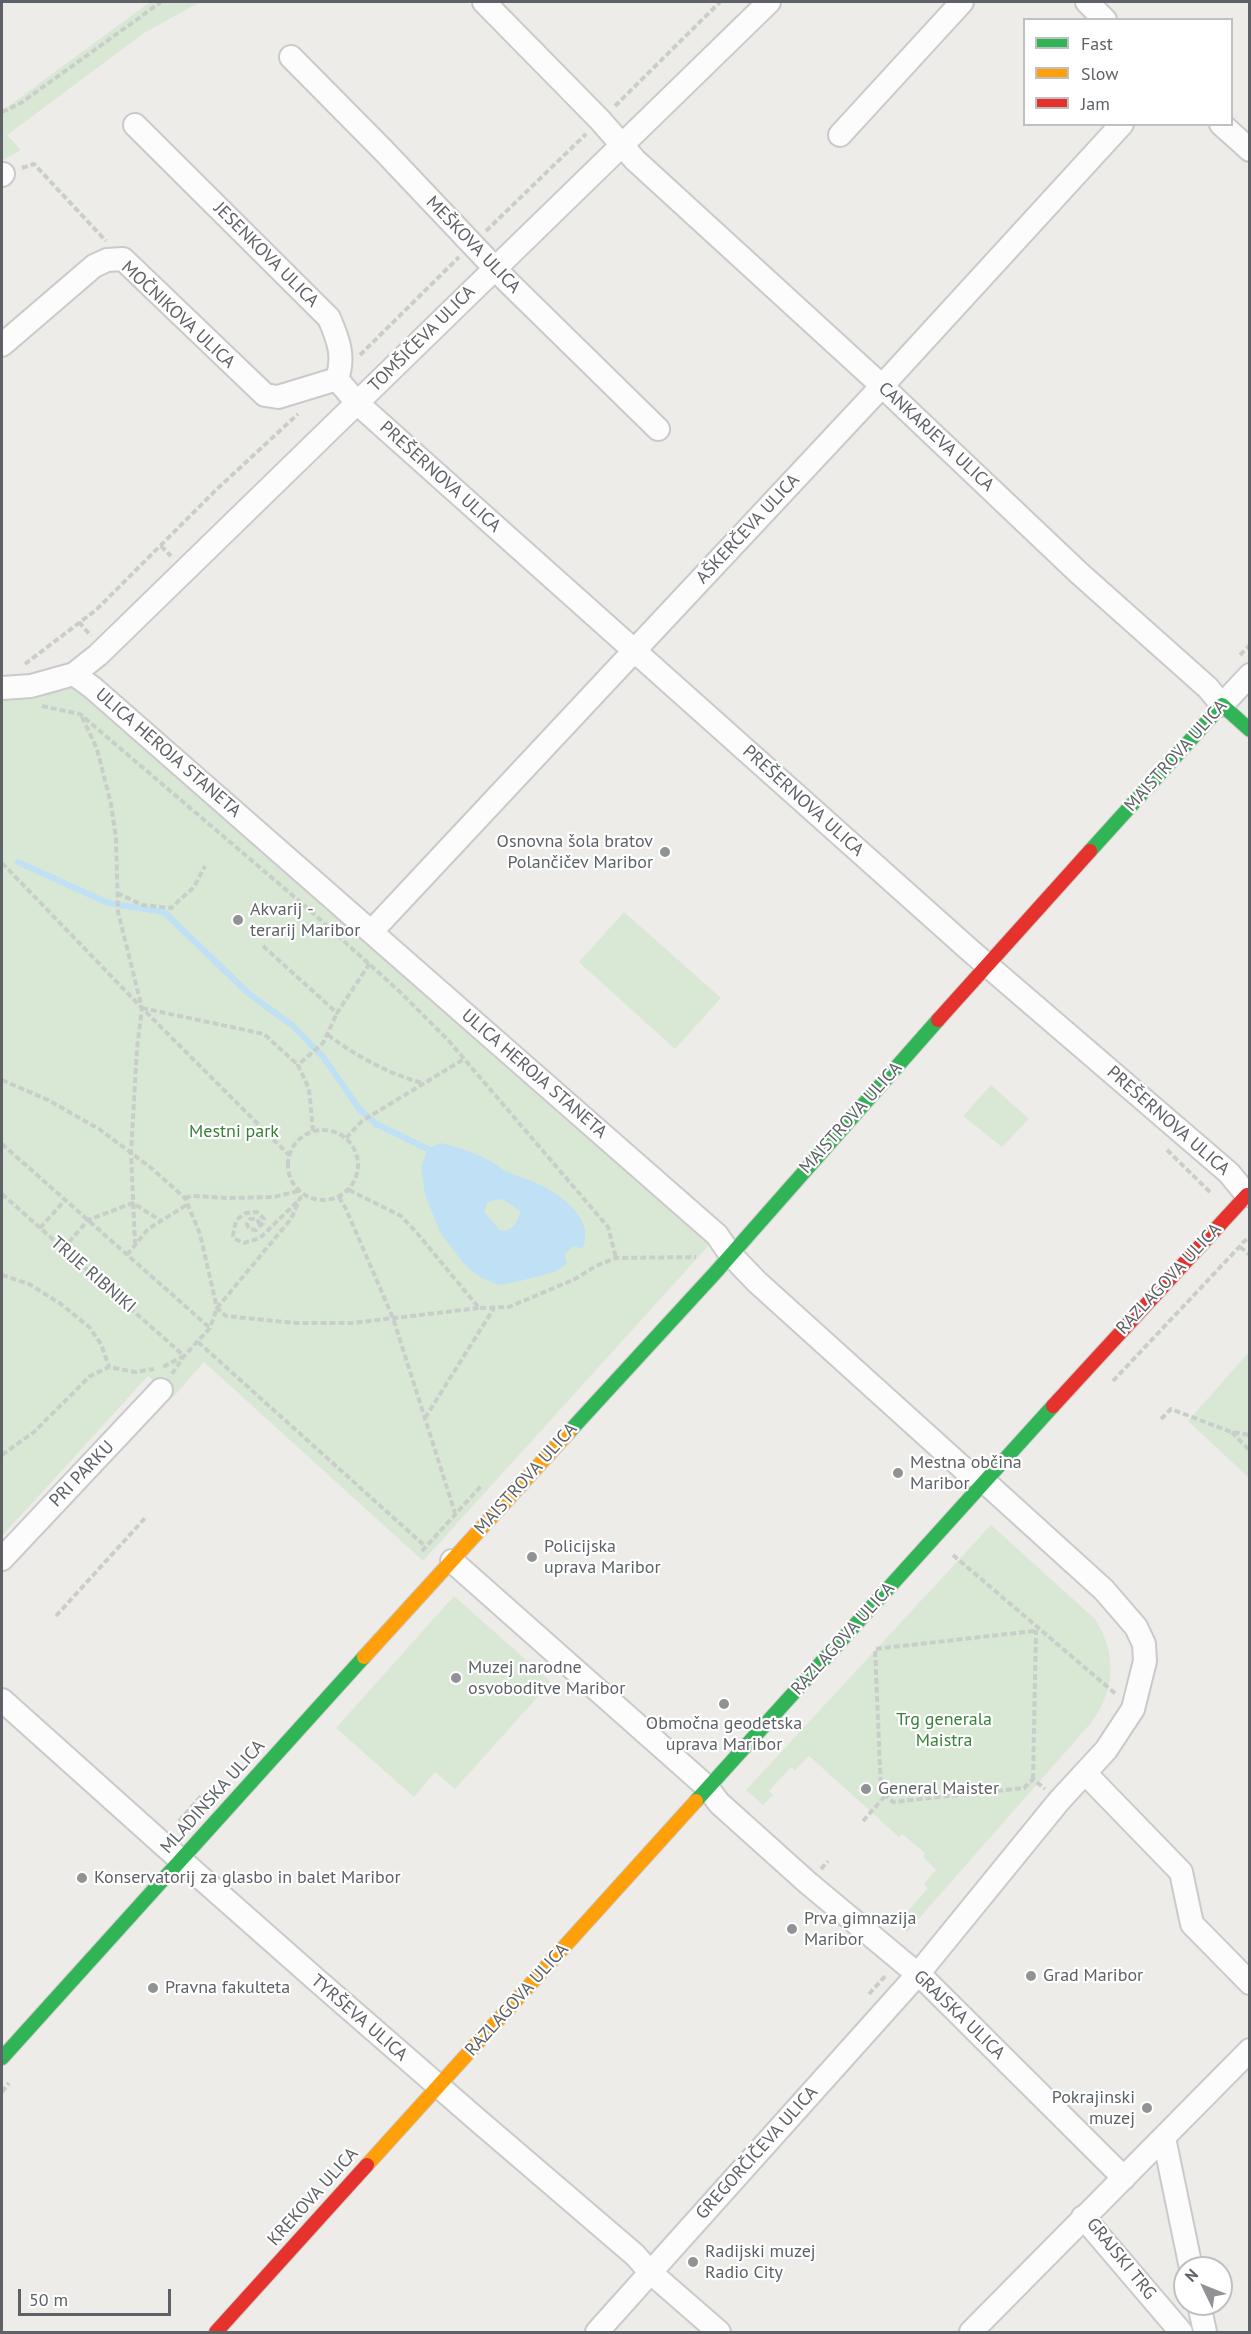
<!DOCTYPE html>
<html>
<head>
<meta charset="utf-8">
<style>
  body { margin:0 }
  #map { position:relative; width:1251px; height:2334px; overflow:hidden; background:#edece8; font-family:"PT Sans",sans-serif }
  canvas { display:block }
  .frame { position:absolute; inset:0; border:3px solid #5e6266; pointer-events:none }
  .legend { position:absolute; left:1023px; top:18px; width:210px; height:108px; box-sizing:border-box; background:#fff; border:2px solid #bfc0c2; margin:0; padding:8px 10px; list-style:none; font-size:18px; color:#5e6266 }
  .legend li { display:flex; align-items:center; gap:12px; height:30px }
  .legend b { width:30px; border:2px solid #bfc0c2 }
  .north { position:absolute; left:1173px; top:2256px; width:60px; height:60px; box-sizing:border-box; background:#fff; border:2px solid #bfc0c2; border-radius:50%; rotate:313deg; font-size:16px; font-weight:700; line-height:24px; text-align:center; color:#5e6266 }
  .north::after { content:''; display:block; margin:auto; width:21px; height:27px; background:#909294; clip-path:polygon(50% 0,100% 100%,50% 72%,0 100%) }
  .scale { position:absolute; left:18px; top:2289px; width:153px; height:27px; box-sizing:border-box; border:3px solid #5e6266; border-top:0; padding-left:8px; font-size:18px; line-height:21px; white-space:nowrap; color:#5e6266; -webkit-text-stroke:4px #fff; paint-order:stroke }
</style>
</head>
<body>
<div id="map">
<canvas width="1251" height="2334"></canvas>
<div class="frame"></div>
<ul class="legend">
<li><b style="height:8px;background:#30b455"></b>Fast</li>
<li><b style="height:8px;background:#ff9f0a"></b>Slow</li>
<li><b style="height:8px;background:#e5322d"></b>Jam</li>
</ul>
<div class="north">N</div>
<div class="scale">50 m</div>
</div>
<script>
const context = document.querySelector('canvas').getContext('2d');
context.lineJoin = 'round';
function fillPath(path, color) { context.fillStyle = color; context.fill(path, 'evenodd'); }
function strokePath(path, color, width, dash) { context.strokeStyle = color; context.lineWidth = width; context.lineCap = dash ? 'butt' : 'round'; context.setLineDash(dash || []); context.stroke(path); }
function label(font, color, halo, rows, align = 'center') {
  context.font = font + ' "PT Sans",sans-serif'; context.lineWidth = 4.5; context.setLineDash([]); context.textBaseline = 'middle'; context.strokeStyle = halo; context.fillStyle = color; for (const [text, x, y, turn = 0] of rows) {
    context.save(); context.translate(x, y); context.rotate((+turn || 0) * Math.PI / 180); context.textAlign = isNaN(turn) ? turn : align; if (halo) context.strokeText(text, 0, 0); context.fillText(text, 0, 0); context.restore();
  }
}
fillPath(new Path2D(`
  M150,2h50l-56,31 -137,102 14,15 -19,11v-50z
  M70,676l640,568 -287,317 -219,-199 -31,35 -25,-21 -146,160v-854z
  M624,912l97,86 -46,51 -96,-87z
  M991,1085l38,34 -27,28 -39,-31z
  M1249,1352v126l-61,-57z
  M991,1525l104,94c22,34 21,71 -4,104l-184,209 -12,-12 8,-9 3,2 22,-25 -4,-4 12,-14 -13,-13 2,-4 -23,-19 -3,3 -90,-81 -14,14 -4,-3 -22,24 4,4 -10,10 -17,-15z
  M454,1596l97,86 -96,107 -20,-17 -21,25 -78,-69z`), '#d8e8d4');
fillPath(new Path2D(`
  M440,1143c18,4 36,10 52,19 6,3 10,8 16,10 9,5 20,7 30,12 23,10 59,37 44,65l-8,-3 -9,7 2,11 -13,8 -38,10 -17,3 -19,-8 -15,-12 -24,-31 -16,-39 -4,-28 7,-18zM499,1199l5,1 16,11c-1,10 -8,21 -19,20l-17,-19 3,-9z`), '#bfe0f5');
strokePath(new Path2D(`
  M18,862l90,41 56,9 84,81 45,33 31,32 36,52 16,14 52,25`), '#bfe0f5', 6);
const street = new Path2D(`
  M484,2l116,118 35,40 247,226 197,187 129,115 14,17 28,-30
  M1087,2l18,18
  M291,57l93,94 124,131 150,147
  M1221,124l29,26
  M135,125l194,193c9,21 16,38 8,61l20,24 616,550 256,220 18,22 3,-2
  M840,135l122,-133
  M2,175l1,-1
  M2,345l92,-79 13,-6 16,-1 142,136 13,2 59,-18
  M74,674l19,14 624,547 13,19 27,28 208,188 20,12 119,108 32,37 8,17 1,17 -12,48 -27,41 -47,51 -141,173 -321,358
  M2,688l29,-2 43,-12 24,-19 671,-653
  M372,931l510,-545 240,-262
  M2,1559l159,-169
  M452,1561l255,226 12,16 89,80 119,99 197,196
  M2,1700c208,188 419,373 633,555l15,17 69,60
  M1085,1773l96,99 11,52 58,59
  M1164,2138l27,130
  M1083,2217l98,115
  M1199,2304l6,28
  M971,2332l279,-282`);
const fast = new Path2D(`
  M1090,851l132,-146 28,25
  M569,1432l146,-159 223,-253
  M696,1801l357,-395
  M2,2058l362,-401`);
const slow = new Path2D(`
  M364,1657l205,-225
  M367,2165l329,-364`);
const jam = new Path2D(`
  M938,1020l152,-169
  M1053,1406l194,-211 3,2
  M216,2332l151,-167`);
strokePath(street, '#cacaca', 26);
strokePath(fast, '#cacac9', 16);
strokePath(slow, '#cacac9', 16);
strokePath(jam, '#cacac9', 16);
strokePath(new Path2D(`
  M615,106l105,-104
  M2,112l19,-9 140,-101
  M22,168l12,-4 72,77
  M486,231l100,-97
  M360,355l99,-98
  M161,546l10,10
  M79,622l12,14
  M1240,655l10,-10
  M25,664l71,-54 121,-121 81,-75
  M42,706l38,8 225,192 94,85 49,49 160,187 8,31
  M82,717l15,32 14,55 5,34 2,74 24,96 -5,40 -6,105 4,90
  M2,863l140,145 147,147
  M117,893l25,12 29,3 23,-21 11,-21
  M263,946l74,67 33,-50
  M142,1008l122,26 34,31
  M328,1035c28,21 61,39 94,48
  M2,1080l46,20 51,29 51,38 35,31 15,36 17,74 9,8 69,7h57l127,-15
  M288 1165a35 35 0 1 1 70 0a35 35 0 1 1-70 0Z
  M313,1131l-4,-42 -11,-24 25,-22 14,-30
  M346,1138l16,-17 102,-62
  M2,1144l208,184
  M1167,1150l45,44
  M349,1190l52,26 16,17 62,75 30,-1 66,-28 21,-13 20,-8 80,-1
  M2,1194l182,162 -23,12
  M339,1197l7,12 47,109 62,195
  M185,1198l7,-2 36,2 46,-1 24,-6
  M260,1225l-3,-6h-7l-3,5 2,5 7,1 7,-7 1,-4 -7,-7 -11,1 -10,7 -3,15 2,4 9,4 16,-5 40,-39
  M40,1228l25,-28
  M1242,1243l8,-6
  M1240,1247l10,8
  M63,1249l25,-29 45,-17 28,18
  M127,1255l21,-26 40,-25
  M2,1275l27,9 32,20 28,23 12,17 8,23
  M198,1342l227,204
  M172,1374l12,-18 26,-28 7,-20 74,-89 9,-21 5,-2
  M1113,1381l129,-137
  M425,1418l69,-110
  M1161,1419l10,-10 60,23 19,3
  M1232,1432l18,19
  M2,1455l32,-23 56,-56 19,-9 26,5 19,-3
  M422,1551l59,-65
  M953,1555l164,140
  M56,1616l90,-99
  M1034,1631l-159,18 6,142 12,11 131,-14 9,-9 12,10
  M1033,1779l3,-149
  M179,1821l23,-26
  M863,1821l23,-26
  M821,1869l7,-8
  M869,1994l17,-19
  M2,2092l7,-9`), '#c9cecb', 4, [6, 3]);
strokePath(street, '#fcfcfc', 22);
strokePath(fast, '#30b455', 14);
strokePath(slow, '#ff9f0a', 14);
strokePath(jam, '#e5322d', 14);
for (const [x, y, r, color] of [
  [665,852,6,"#909294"],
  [238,920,6,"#909294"],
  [898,1473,6,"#909294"],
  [532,1557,6,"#909294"],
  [456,1678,6,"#909294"],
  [724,1704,6,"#909294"],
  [866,1789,6,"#909294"],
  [82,1878,6,"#909294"],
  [792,1929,6,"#909294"],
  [1031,1976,6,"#909294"],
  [153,1988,6,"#909294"],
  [1147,2108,6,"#909294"],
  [693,2262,6,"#909294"]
]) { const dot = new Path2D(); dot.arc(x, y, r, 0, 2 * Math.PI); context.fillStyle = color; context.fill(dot); strokePath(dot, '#fff', 2); }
label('18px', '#5e6266', '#fff', [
  ["MEŠKOVA ULICA",473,245,46],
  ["JESENKOVA ULICA",266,255,45],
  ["MOČNIKOVA ULICA",178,315,43],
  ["TOMŠIČEVA ULICA",422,339,-45],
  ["CANKARJEVA ULICA",936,437,43],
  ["PREŠERNOVA ULICA",440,477,42],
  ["AŠKERČEVA ULICA",748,529,-47],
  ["ULICA HEROJA STANETA",168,753,41],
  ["MAISTROVA ULICA",1176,756,-48],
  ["PREŠERNOVA ULICA",803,801,42],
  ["ULICA HEROJA STANETA",534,1074,41],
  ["MAISTROVA ULICA",851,1118,-48],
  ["PREŠERNOVA ULICA",1168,1121,41],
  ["TRIJE RIBNIKI",93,1275,41],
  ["RAZLAGOVA ULICA",1169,1279,-47],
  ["PRI PARKU",82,1474,-46],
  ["MAISTROVA ULICA",526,1479,-48],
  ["RAZLAGOVA ULICA",843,1639,-48],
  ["MLADINSKA ULICA",213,1797,-48],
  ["RAZLAGOVA ULICA",517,2000,-48],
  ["GRAJSKA ULICA",959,2015,44],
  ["TYRŠEVA ULICA",359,2018,41],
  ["GREGORČIČEVA ULICA",757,2153,-48],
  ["KREKOVA ULICA",313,2197,-48],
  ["GRAJSKI TRG",1121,2259,51]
]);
label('18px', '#5e6266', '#fff', [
  ["Osnovna šola bratov",653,842,"right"],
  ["Polančičev Maribor",653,863,"right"],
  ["Akvarij -",250,910],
  ["terarij Maribor",250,931],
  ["Mestna občina",910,1463],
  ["Maribor",910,1484],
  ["Policijska",544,1547],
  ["uprava Maribor",544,1568],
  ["Muzej narodne",468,1668],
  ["osvoboditve Maribor",468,1689],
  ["Območna geodetska",724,1724,"center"],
  ["uprava Maribor",724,1745,"center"],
  ["General Maister",878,1789],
  ["Konservatorij za glasbo in balet Maribor",94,1878],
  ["Prva gimnazija",804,1919],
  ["Maribor",804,1940],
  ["Grad Maribor",1043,1976],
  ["Pravna fakulteta",165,1988],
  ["Pokrajinski",1135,2098,"right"],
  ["muzej",1135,2119,"right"],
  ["Radijski muzej",705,2252],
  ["Radio City",705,2273]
], 'left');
label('18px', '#39813a', '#fff', [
  ["Mestni park",234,1132],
  ["Trg generala",944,1720],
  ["Maistra",944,1741]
]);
</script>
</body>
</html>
